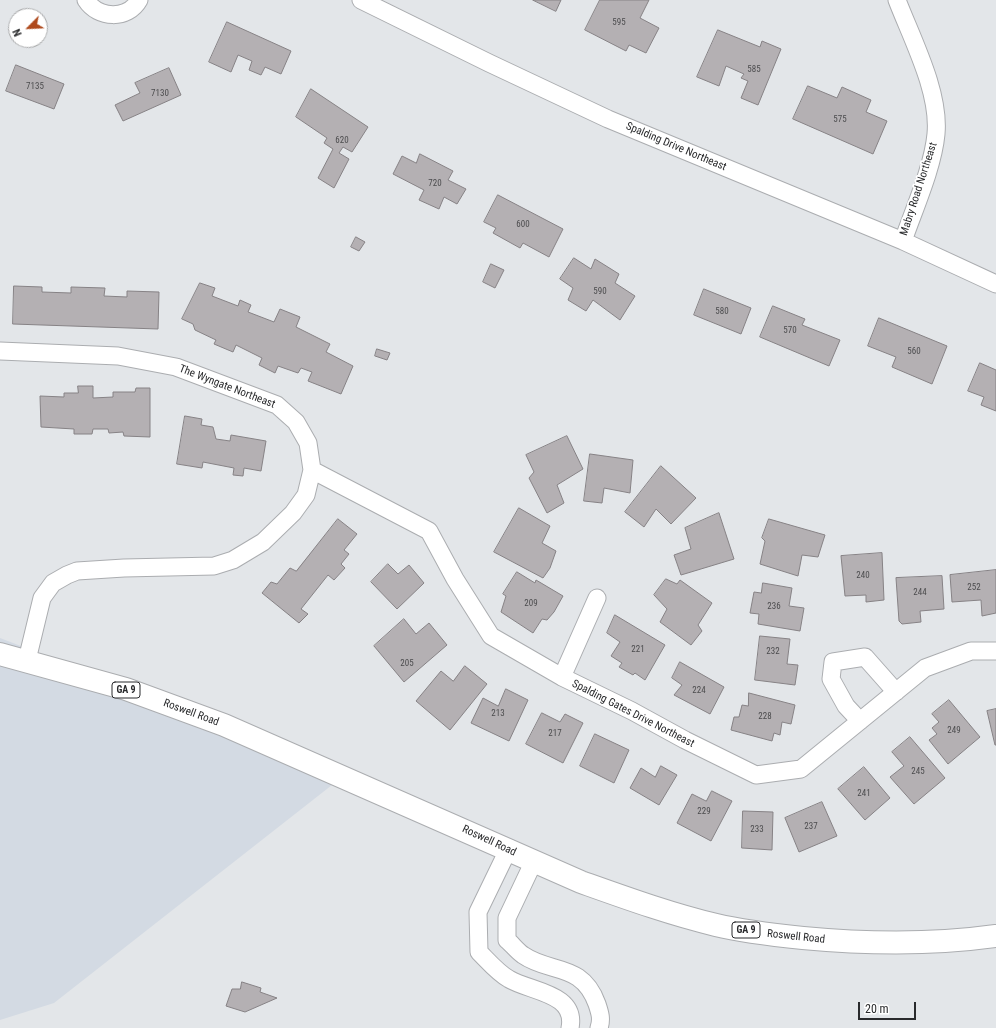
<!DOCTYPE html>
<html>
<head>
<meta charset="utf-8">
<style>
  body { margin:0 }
  #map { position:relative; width:996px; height:1028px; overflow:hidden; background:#e3e6e9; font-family:"Roboto Condensed",sans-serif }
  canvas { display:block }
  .north { position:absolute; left:8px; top:8px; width:40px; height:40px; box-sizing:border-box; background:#fff; border:1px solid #a9aaab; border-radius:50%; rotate:246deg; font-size:11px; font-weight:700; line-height:16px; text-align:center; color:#292a2c }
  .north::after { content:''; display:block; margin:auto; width:14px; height:18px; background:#af4a1d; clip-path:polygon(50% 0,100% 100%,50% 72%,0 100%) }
  .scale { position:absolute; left:858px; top:1002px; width:58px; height:18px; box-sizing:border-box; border:2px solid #292a2c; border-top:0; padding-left:5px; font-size:12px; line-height:14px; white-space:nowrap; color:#292a2c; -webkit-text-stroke:3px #fff; paint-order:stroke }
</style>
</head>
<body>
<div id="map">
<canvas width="996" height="1028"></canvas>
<div class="north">N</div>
<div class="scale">20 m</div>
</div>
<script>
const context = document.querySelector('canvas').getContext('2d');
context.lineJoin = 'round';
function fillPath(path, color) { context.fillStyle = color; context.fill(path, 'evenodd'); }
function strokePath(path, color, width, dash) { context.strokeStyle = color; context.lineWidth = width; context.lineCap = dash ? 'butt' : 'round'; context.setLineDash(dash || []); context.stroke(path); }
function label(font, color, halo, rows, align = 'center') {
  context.font = font + ' "Roboto Condensed",sans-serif'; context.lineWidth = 3.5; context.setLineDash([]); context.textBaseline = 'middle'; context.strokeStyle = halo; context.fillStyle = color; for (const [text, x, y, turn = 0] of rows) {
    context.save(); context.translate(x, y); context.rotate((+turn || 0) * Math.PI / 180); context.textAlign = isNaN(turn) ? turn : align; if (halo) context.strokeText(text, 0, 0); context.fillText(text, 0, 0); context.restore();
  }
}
fillPath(new Path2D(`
  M0,638l135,52 197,95 -278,218 -54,17z`), '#d3dae3');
const building = new Path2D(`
  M533,0h28l-5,11z
  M600,0h49l-9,18 19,10 -13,25 -17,-8 -3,6 -41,-21z
  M227,22l64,29 -10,23 -16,-7 -4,8 -12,-5 3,-9 -14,-6 -7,17 -22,-10z
  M718,30l42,17 2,-6 19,8 -23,56 -17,-7 7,-17 -7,-3 3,-4 -18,-8 -7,20 -22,-9z
  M16,65l48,19 -10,25 -48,-18z
  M169,68l12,27 -58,26 -8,-16 25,-12 -5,-10z
  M808,86l29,12 5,-11 29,13 -5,12 21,9 -14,33 -80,-35z
  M311,89l57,38 -16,25 -9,-5 -4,6 10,6 -15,29 -16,-10 15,-29 -9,-6 3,-5 -31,-21z
  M420,154l33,17 -5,9 18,9 -9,15 -13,-7 -5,12 -20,-9 5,-10 -31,-16 9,-18 14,7z
  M498,195l65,34 -14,28 -26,-14 -3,5 -27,-15 3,-5 -12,-6z
  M356,237l9,5 -6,9 -8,-4z
  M574,258l17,11 4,-10 24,15 -4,9 20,13 -15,24 -27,-20 -7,11 -18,-11 5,-12 -13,-9z
  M491,264l13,6 -9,18 -12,-6z
  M200,283l15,5 -3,8 26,10 2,-6 11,5 -3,7 26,10 6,-13 20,8 -4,10 34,17 -4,8 27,14 -12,28 -33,-13 4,-9 -11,-4 -3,5 -20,-7 -3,7 -16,-8 3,-7 -26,-13 -3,7 -19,-8 2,-4 -21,-10 -2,-6 -11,-5z
  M14,286l28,1v5l29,1v-6l34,1 -1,8 23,1v-6l32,1 -1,37 -145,-5z
  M704,289l47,19 -10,26 -47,-19z
  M773,306l32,13 -3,6 38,15 -11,26 -69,-29z
  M879,318l68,28 -15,38 -40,-17 4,-10 -28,-11z
  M377,349l13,4 -3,7 -12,-4z
  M980,363l16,7v41l-15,-6 3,-8 -16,-6z
  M78,386h15v12l20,-1v-5h22l1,-4h14v49l-26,-1 -1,-4 -14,1 -1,-4h-15l-1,5h-18v-5l-33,-2 -1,-31 24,1v-4h14z
  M185,416l17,3 -1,6 12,2 3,12 14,2 1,-6 35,6 -5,30 -17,-3 -1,8 -10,-1 1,-7 -31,-6 -1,6 -25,-4z
  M567,436l16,33 -26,16 7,18 -17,10 -18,-35 5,-6 -8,-17z
  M590,454l43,6 -3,33 -26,-5 -2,15 -18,-2z
  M661,466l35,32 -25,26 -15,-15 -12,18 -19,-15z
  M519,508l31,18 -8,17 14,8 -6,17 -7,10 -49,-26z
  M719,513l15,46 -53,16 -7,-20 17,-6 -6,-21z
  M338,519l19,15 -13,16 5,4 -8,10 4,4 -11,12 -6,-5 -27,34 7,5 -9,9 -37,-30 9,-11 6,2 13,-16 6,3z
  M769,519l56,16 -7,22 -16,-2 -4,21 -38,-12 5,-23 -3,-3z
  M882,553l2,47 -18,2v-7l-21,1 -4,-40z
  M388,564l10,10 11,-9 15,18 -27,26 -26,-27z
  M996,570v43l-14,3 -1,-16 -29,2 -2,-27z
  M517,572l18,11 1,-3 27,16 -9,16 -7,8 -5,-1 -9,14 -32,-21 5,-16 -3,-2z
  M942,576l2,33 -24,2 1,11 -19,2 -3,-3 -3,-43z
  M666,579l11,5 3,-4 32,23 -14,22 4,6 -11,14 -31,-23 7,-13 -13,-14z
  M763,583l29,5 -3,18 15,2 -4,23 -42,-7 1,-10 -9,-1 4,-21 7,1z
  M615,615l50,30 -20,35 -10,-7 -2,2 -14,-8 3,-4 -11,-7 9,-14 -13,-9z
  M404,619l12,15 13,-11 18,22 -43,37 -30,-36z
  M760,636l30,3 -3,25 11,1 -3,20 -40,-5z
  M680,662l44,25 -14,27 -36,-19 8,-10 -10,-7z
  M465,666l22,18 -37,46 -34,-29 25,-30 12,10z
  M506,689l22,11 -19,41 -38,-18 12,-25 15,8z
  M749,693l46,12 -4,19 -9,-2 -2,13 -6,-2 -2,8 -41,-11 3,-13h5l3,-12 6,1z
  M949,700l31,37 -32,27 -19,-24 8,-6 -5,-6 7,-6 -7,-8z
  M996,709v36h-1l-8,-34z
  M542,713l18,9 5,-8 18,9 -20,40 -37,-19z
  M595,734l34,16 -15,33 -34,-17z
  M910,737l35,41 -31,26 -24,-27 14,-11 -12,-14z
  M661,766l16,9 -18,30 -29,-17 11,-20 14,9z
  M864,767l26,31 -25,22 -27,-31z
  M712,791l20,10 -21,40 -34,-18 15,-29 14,7z
  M822,802l15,34 -38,16 -14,-34z
  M743,811l30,1 -1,38 -30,-2z
  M242,982l19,6 -1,4 17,6 -32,14 -19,-6 6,-17h8z`);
fillPath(building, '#b4b0b3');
strokePath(building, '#868285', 1);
const minor = new Path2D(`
  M86,0c12,19 42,20 53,0
  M361,0l128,63 119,56 295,122 93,43
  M897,0c15,39 43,92 39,134 -3,33 -22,75 -33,107
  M0,351l118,5 58,11 101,38 19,17 12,21 4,27 -6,25 -13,18 -30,29 -30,18 -19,6 -90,2 -47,3 -10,4 -14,8 -11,15 -15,62
  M312,470l117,61 26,48 36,57 71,41 70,34 53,29 71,35 45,-6 124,-101 46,-17h25
  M562,677l35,-79
  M860,721l-14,-15 -15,-27 2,-17 32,-5 31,35
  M509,848l-31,64 1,40c9,9 19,21 30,27 22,13 68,14 61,49
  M534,861l-27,57v22c5,4 10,11 16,15 27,19 59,7 74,49 3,9 5,15 2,24`);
const primary = new Path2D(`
  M0,654l126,35 98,36 357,157c45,16 89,32 135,43 29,7 58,10 87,13 64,6 129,7 193,-2`);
strokePath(minor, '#abadb0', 19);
strokePath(primary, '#abadb0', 24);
strokePath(minor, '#fff', 17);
strokePath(primary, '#fff', 22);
label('9px', '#4c4c4e', null, [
  ["595",619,23],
  ["585",754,70],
  ["7135",35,87],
  ["7130",160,94],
  ["575",840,120],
  ["620",342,141],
  ["720",435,184],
  ["600",523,225],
  ["590",600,292],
  ["580",722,312],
  ["570",790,331],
  ["560",914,352],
  ["240",863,576],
  ["252",974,588],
  ["244",920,593],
  ["209",531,604],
  ["236",774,607],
  ["221",638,650],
  ["232",773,652],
  ["205",407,664],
  ["224",699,691],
  ["213",498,714],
  ["228",765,717],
  ["249",954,731],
  ["217",555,734],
  ["245",918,772],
  ["241",864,794],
  ["229",704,812],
  ["237",811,827],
  ["233",757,830]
]);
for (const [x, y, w] of [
  [126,690,28],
  [746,930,28]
]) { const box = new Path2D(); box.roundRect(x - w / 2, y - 8, w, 16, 3); context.fillStyle = '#fff'; context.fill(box); strokePath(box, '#292a2c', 1); }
label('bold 10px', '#292a2c', null, [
  ["GA 9",126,690],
  ["GA 9",746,930]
]);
label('11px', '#292a2c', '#fff', [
  ["Spalding Drive Northeast",676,147,23],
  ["Mabry Road Northeast",919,189,-72],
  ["The Wyngate Northeast",227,387,21],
  ["Roswell Road",191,713,20],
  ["Spalding Gates Drive Northeast",633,714,27],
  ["Roswell Road",489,841,25],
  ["Roswell Road",796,937,6]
]);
</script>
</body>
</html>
